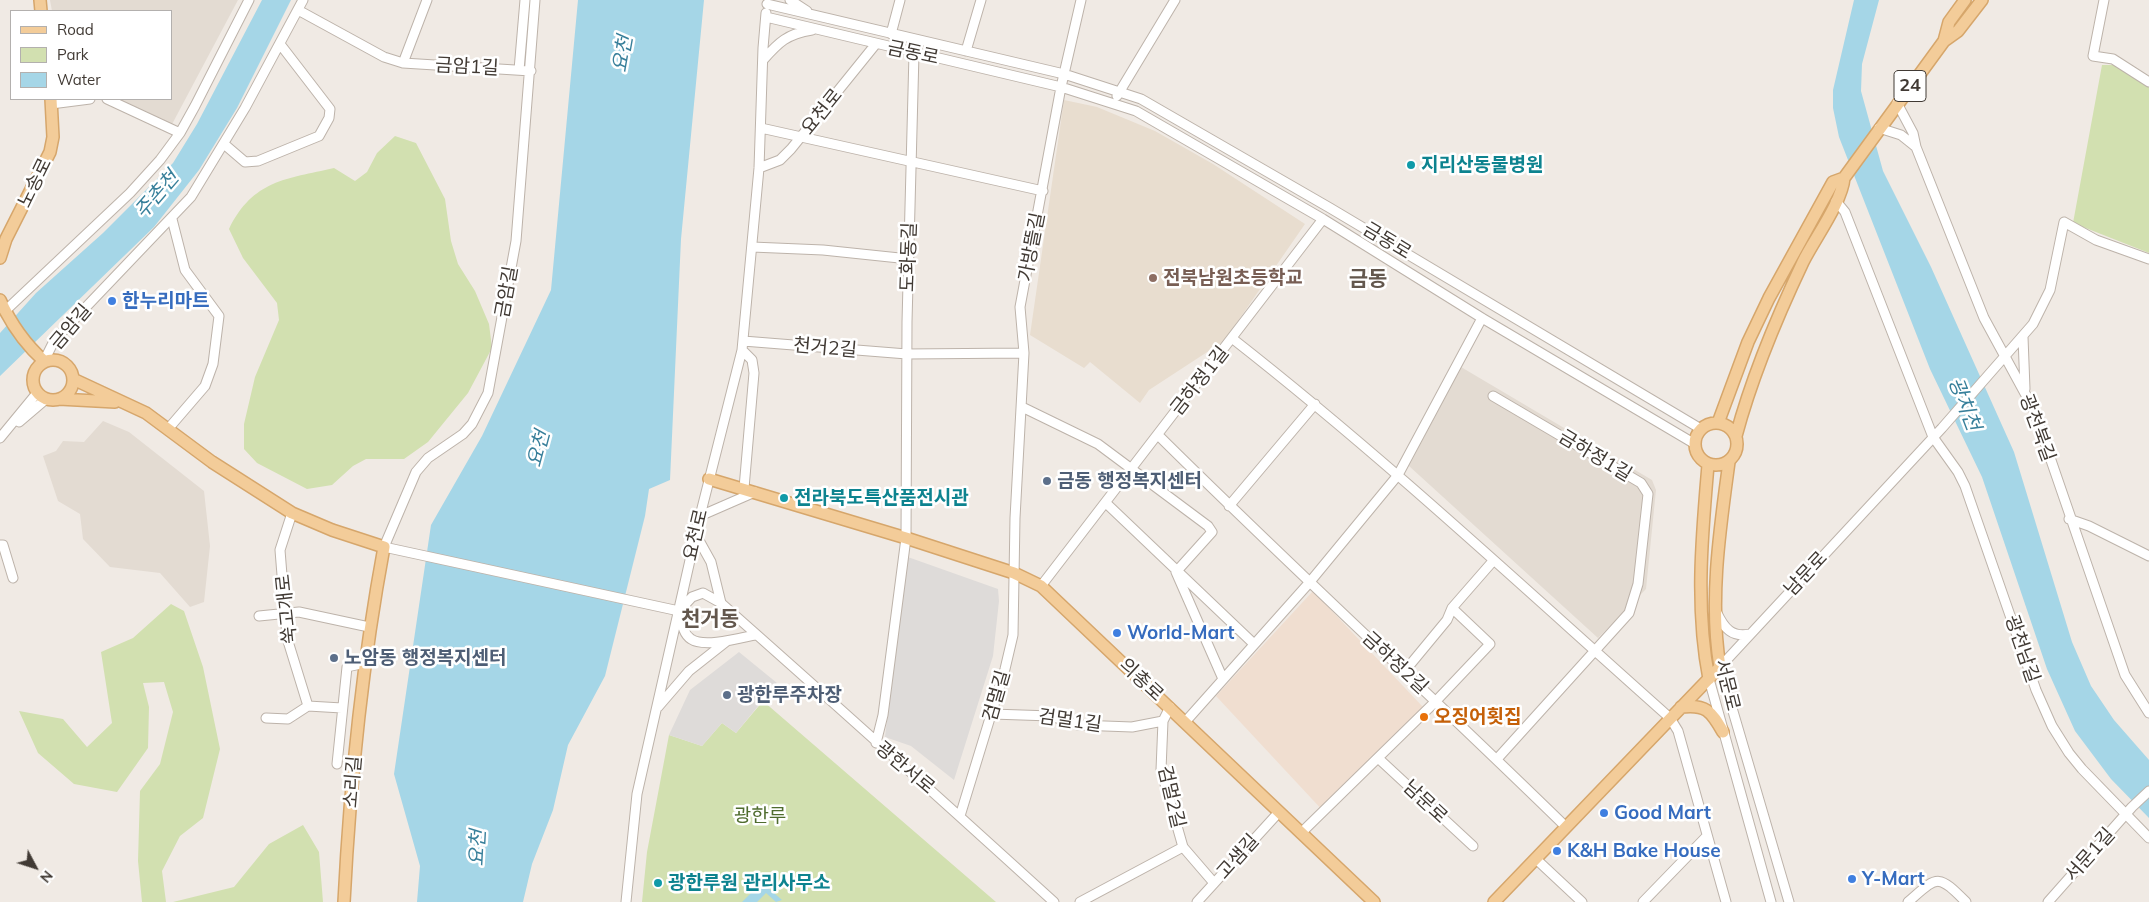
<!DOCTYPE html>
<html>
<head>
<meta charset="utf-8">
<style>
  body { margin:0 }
  #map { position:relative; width:2149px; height:902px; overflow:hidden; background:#f0eae4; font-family:Mulish,sans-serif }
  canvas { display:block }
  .legend { position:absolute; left:10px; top:10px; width:162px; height:90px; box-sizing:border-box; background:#fff; border:1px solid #b3b0ae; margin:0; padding:6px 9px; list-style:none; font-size:15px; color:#413a34 }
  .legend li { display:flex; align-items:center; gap:10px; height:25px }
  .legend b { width:25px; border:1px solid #b3b0ae }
  .north { position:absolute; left:10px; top:842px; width:50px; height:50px; -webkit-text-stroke:4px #fff; paint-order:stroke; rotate:130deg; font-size:14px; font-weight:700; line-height:20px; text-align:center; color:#413a34 }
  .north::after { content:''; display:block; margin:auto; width:18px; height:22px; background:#413a34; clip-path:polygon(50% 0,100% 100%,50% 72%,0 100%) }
</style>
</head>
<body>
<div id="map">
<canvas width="2149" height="902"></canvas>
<ul class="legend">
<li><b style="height:6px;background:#f3cc99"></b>Road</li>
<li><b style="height:14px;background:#d2e0b0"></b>Park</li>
<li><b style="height:14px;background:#a5d6e7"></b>Water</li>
</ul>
<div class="north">N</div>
</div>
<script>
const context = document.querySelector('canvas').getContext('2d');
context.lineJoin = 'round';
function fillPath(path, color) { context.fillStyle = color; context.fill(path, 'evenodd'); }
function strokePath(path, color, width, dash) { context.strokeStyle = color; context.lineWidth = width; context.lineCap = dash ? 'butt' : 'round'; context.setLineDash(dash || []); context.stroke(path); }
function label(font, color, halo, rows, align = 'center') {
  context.font = font + ' Mulish,"Noto Sans KR",sans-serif'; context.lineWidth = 5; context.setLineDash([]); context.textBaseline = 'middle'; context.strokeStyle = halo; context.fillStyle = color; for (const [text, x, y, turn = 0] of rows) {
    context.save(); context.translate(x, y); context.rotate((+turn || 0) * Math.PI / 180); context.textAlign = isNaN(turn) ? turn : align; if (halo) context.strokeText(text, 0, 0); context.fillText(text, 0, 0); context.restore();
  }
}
fillPath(new Path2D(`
  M50,0h188l-68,128 -63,-29h64v-88h-119z
  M1461,367l191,113 4,10 -10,99 -48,49 -189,-172z
  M103,421l26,11 75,59 6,55 -6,56 -14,5 -30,-34 -50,-6 -27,-28 -3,-25 -22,-13 -15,-45 13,-5 7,-10 21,1z`), '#e3dbd2');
fillPath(new Path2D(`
  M1313,591l110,116 -98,106 -109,-117z`), '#f0ded0');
fillPath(new Path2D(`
  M1064,100l33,7 58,24 58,33 92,60 -74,107 -10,12 -72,47 -9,13 -50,-41 -6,6 -54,-33z`), '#e8ddcf');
fillPath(new Path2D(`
  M2102,65h14l33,22v166l-76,-30z
  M395,136l21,7 29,56 6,42 7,23 17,27 14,33 3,24 -24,45 -40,49 -24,17h-38l-13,7 -21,19 -25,4 -50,-26 -13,-14v-25l11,-47 24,-57 -2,-17 -34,-45 -14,-29c24,-49 57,-50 105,-61l21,13 12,-9 10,-19z
  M171,604l13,7 19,56 17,82 -17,69 -23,18 -18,35 4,31h-24l-4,-41 2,-70 20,-27 13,-52 -9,-30 -21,1 6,24 -1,41 -31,44 -43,-8 -36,-31 -19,-42 44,8 24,28 25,-24 -11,-71 32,-14z
  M763,701l233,201h-354l5,-50 22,-117 33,11 20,-23 14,10z
  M303,825l16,27 4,50h-150l61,-15 35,-43z`), '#d2e0b0');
fillPath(new Path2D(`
  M905,556l93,33 1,12 -6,55 -39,124 -43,-34 -26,-9z
  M739,652l38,31 -41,50 -14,-10 -20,23 -33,-11 21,-45z`), '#dedbd9');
fillPath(new Path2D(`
  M262,0h29l-54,108 -38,62 -45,57 -154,149v-43l36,-40 67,-60 70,-70 24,-39z
  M578,0h126l-23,239 -11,241 -21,9 -4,27 -40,160 -37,69 -15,65 -21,54 -9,38h-106l3,-36 -26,-92 37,-249 51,-89 69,-146z
  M1854,0h25l-17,64 -1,27 22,80 48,96 83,185 58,190 19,44 23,34 35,40v58l-38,-39 -36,-48 -28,-62 -65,-192 -52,-108 -91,-232 -6,-29v-18z
  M761,887h6l15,13 -6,2 -10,-9 -9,9h-15l11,-11z`), '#a5d6e7');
const minor = new Path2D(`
  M535,0l-19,241 -28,152 -16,31 -9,10 -35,24 -12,14 -32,75 295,64
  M790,0l17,11
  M2104,0l-11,56 20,3 36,23
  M767,4l297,70 77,25 189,109 371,221
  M298,10l86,47 19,6 128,8
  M766,17l295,70 75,24 187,108 159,99 213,126
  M891,34l9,-34
  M966,51l15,-51
  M763,60c16,-18 24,-26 49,-30
  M403,63l24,-63
  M519,70l6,-70
  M1117,96l58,-96
  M107,99l73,34
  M1897,103l16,30 3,14 68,171 49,90 92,267 24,38
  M51,104l39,-5
  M761,128l282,63
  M1879,128l22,7 15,12
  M224,144l21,18 13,-1 61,-25 10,-18 1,-9 -50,-65
  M759,168l21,-8 11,-11 84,-104
  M1836,201l9,11 88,225 25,35 7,14 71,204 16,36 17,27 13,16 67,69
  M752,247l71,3 86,9
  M5,311l125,-118 30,-33 20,-27 15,-27 54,-106
  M2023,337l2,52
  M1233,339c152,119 293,251 437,379l8,13 48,171
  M743,341l164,13 117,-1
  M742,350l10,10 2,13 -10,115
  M44,361l10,-20 12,-13 125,-131 54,-89 58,-108
  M1493,396l148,87 7,11 -10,90 -9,29 -132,146
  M1022,407l76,37 110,82 4,6 -36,40 47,107
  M19,422l27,-23
  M168,429l37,-43 8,-22 6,-48 -34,-46 -13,-51
  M1158,435c134,133 273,260 408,392
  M0,438l37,-45
  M1107,504l147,140
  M1229,506l86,-102
  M292,513l-12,37 7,88 21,68
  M700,516l55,-24
  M2069,519l20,7 60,30
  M696,535l15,27 10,41
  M0,545h3l10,33
  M1041,586l282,-367
  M681,609l11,-12 11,-4 18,10c112,99 223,199 333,299
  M1717,613c7,15 15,25 33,21
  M680,614c2,9 3,20 11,25 13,9 49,-1 64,-4
  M259,616l40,-4 70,15
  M1404,672l43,-52 5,-12 41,-47
  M1709,679l62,223
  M658,707l31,-36 38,-30
  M992,714l59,2 27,9 54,2 31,-6 7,-14
  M266,718l22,1 20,-13 34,2
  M1163,721l-2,49 22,77 31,36
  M1186,721l123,-138 89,-108 84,-157
  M876,743l7,-28 23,-177 1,-216 7,-269
  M1378,758l95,88
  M337,764l10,-97 18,-4
  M960,816l45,-147 8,-34 2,-117 9,-165 -4,-46 41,-220 20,-87
  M1301,833l135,-132 54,-57 -38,-36
  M1536,859l46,43
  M626,902l11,-108 63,-278 42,-166 17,-182 4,-120 3,-35
  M1080,902l103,-55
  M1197,902l82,-90
  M1643,902l64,-66
  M1789,902l-69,-235 222,-239 91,-104 17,-34 14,-68 32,18 53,19
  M1908,902c30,-26 29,-29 58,0
  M2048,902l84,-95 17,-16`);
const major = new Path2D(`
  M40,0l1,11
  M1944,41l5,-19 16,-22
  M0,258l6,-19 44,-87 3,-15 -2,-38
  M0,300c10,22 26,45 44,61
  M33 380a20 20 0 1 1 40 0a20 20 0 1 1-40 0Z
  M73,379l73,34 66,49 80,51 40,17 52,17c-22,118 -34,236 -40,355
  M59,399l56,3
  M1695 444a21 21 0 1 1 42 0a21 21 0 1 1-42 0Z
  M1718,423l30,-81 21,-44 64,-116 11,-4
  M1736,436c16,-60 40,-117 67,-174 12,-24 39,-60 41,-84l100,-137 14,-10 24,-31
  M1708,465c-6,70 -13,143 1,214
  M709,479l197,59 108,35 27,13 333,316
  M1681,707c25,-3 30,4 42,25
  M1494,902l226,-235c-11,-67 0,-139 9,-205`);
strokePath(minor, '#bdb3aa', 11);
strokePath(major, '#d6a66b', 14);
strokePath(minor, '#fff', 9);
strokePath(major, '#f3cc99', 11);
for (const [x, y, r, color] of [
  [1411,165,5,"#0f9aa8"],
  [1153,278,5,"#8d6e63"],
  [112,301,5,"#3f7fe0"],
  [1047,481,5,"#5c6f8a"],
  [784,498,5,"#0f9aa8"],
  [1117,633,5,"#3f7fe0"],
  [334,658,5,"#5c6f8a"],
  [727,695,5,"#5c6f8a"],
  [1424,717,5,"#e8710a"],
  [1604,813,5,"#3f7fe0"],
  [1557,851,5,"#3f7fe0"],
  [1852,879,5,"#3f7fe0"],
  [658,883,5,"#0f9aa8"]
]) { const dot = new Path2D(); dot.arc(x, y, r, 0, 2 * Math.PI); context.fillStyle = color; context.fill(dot); strokePath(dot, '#fff', 2); }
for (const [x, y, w] of [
  [1910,86,32]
]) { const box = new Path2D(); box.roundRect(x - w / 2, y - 15.5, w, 31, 4); context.fillStyle = '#fff'; context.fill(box); strokePath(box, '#413a34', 1); }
label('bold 18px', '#413a34', null, [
  ["24",1910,86]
]);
label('19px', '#413a34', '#fff', [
  ["금동로",913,53,12],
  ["금암1길",467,67,3],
  ["요천로",822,112,-51],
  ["노송로",35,183,-64],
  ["금동로",1387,241,31],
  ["가방뜰길",1032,247,-79],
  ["도화동길",909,257,-88],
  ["금암길",507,292,-80],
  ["금암길",71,327,-50],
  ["천거2길",825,348,5],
  ["금하정1길",1200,381,-52],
  ["광천북길",2037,428,70],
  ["금하정1길",1595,456,31],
  ["요천로",696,535,-77],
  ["남문로",1806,574,-47],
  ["쑥고개로",287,609,-96],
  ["광천남길",2022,649,71],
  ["금하정2길",1395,663,43],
  ["의총로",1141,680,43],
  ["서문로",1727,685,76],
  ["검멀길",997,696,-74],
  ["검멀1길",1070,721,8],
  ["광한서로",905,768,40],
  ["소리길",353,782,-85],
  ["검멀2길",1171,797,77],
  ["남문로",1425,802,43],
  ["서문1길",2090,855,-48],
  ["고샘길",1238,857,-48]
]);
label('bold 19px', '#0d838f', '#fff', [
  ["지리산동물병원",1421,165],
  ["전라북도특산품전시관",794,498],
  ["광한루원 관리사무소",668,883]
], 'left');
label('bold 19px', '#785e54', '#fff', [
  ["전북남원초등학교",1163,278]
], 'left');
label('bold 19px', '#366cbe', '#fff', [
  ["한누리마트",122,301],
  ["World-Mart",1127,633],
  ["Good Mart",1614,813],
  ["K&H Bake House",1567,851],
  ["Y-Mart",1862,879]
], 'left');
label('bold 19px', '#4e5e75', '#fff', [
  ["금동 행정복지센터",1057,481],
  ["노암동 행정복지센터",344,658],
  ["광한루주차장",737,695]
], 'left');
label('bold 19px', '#c56008', '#fff', [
  ["오징어횟집",1434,717]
], 'left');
label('19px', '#4f6c2e', '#fff', [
  ["광한루",760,816]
]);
label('italic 20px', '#377f9a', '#fff', [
  ["요천",623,54,-80],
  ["주촌천",157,195,-49],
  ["광치천",1964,404,69],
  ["요천",539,449,-75],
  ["요천",478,848,-87]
]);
label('bold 21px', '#63574d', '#fff', [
  ["금동",1368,280],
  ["천거동",710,620]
]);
</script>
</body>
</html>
